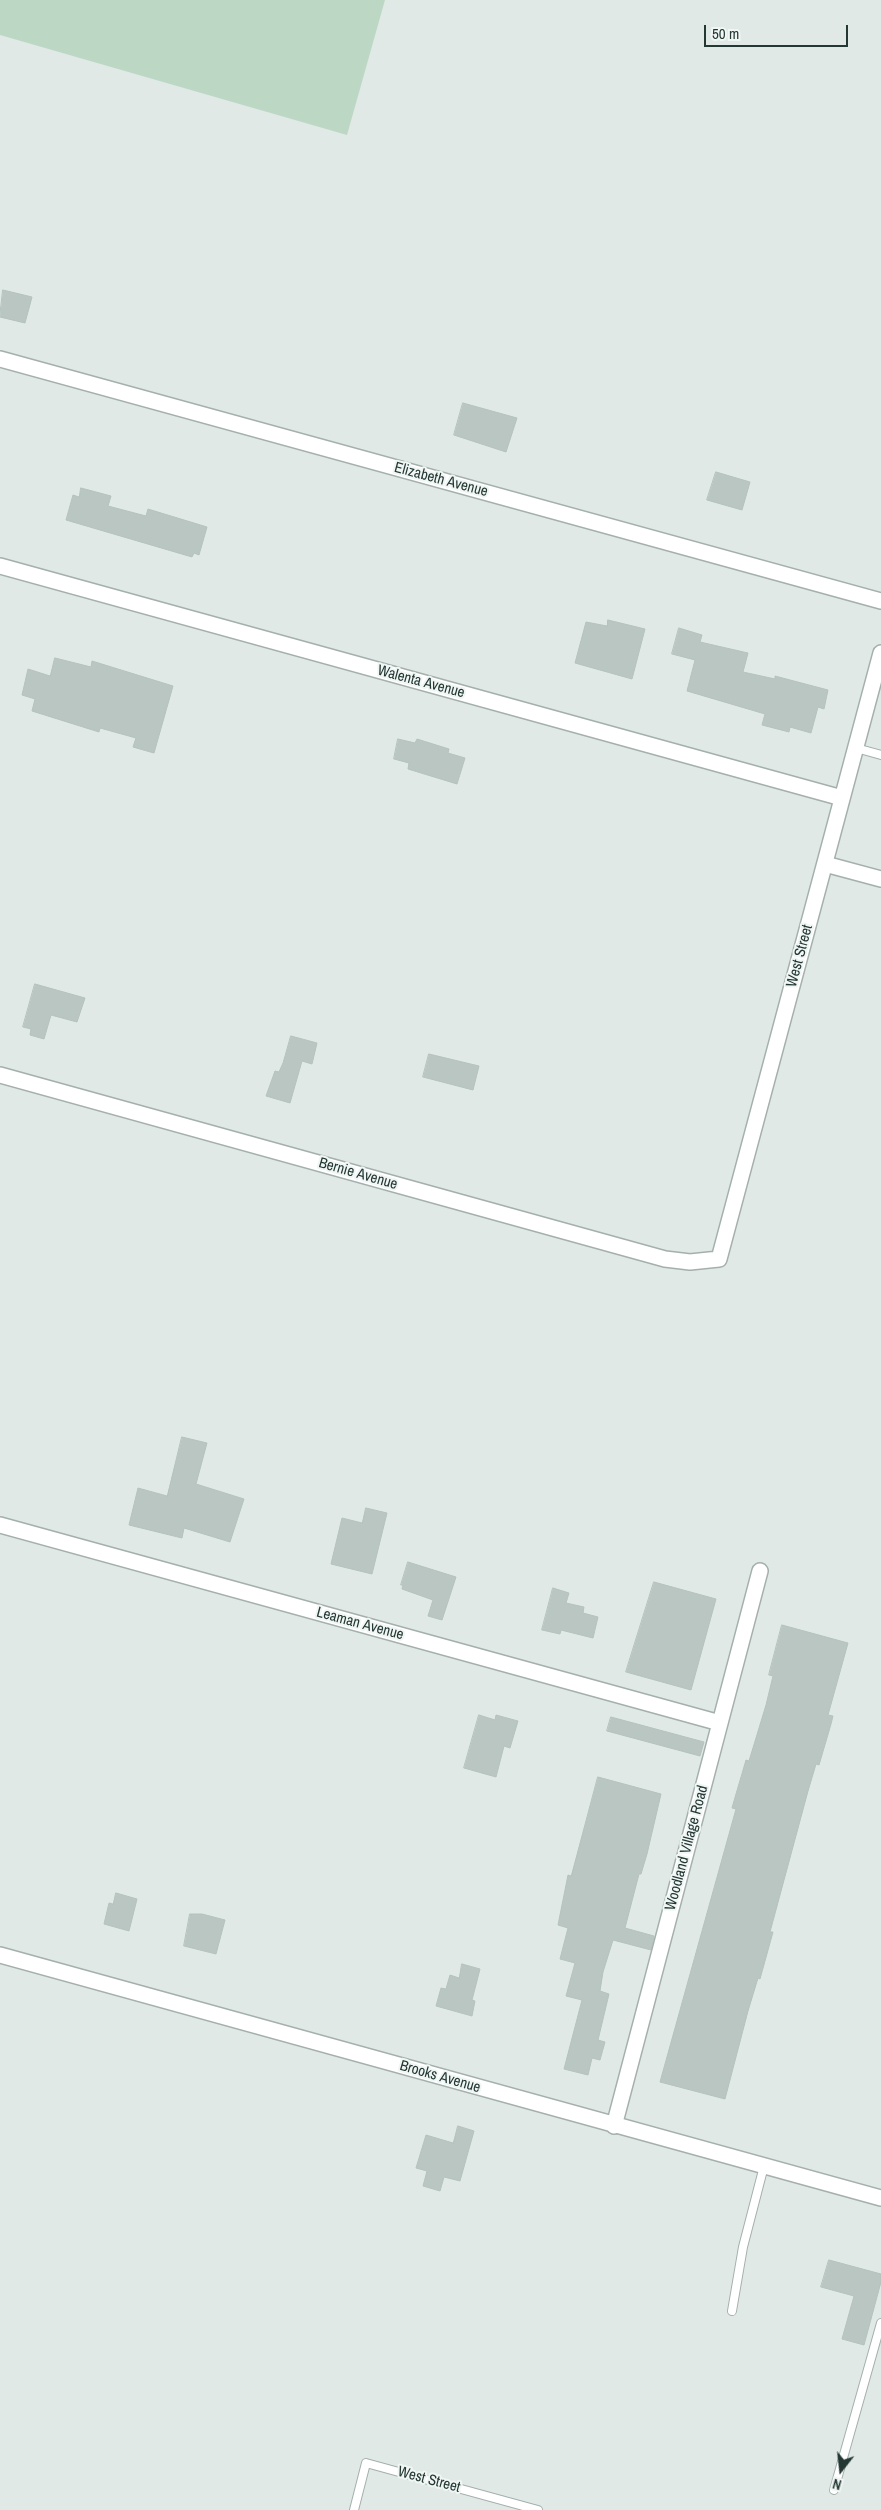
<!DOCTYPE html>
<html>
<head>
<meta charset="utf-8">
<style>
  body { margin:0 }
  #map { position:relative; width:881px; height:2510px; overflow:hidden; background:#e0e9e6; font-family:"Archivo Narrow",sans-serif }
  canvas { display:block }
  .north { position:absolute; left:816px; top:2445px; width:50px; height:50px; -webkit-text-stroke:4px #f0f6f4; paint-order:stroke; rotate:196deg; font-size:14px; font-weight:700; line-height:20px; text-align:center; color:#233733 }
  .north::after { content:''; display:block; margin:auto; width:18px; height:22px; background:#233733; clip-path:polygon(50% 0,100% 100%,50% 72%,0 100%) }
  .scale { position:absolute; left:704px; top:25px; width:144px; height:22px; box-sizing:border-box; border:2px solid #233733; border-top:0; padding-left:6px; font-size:15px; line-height:18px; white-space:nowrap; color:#233733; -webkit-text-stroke:4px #f0f6f4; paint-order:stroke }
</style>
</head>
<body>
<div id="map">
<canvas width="881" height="2510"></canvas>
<div class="north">N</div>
<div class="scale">50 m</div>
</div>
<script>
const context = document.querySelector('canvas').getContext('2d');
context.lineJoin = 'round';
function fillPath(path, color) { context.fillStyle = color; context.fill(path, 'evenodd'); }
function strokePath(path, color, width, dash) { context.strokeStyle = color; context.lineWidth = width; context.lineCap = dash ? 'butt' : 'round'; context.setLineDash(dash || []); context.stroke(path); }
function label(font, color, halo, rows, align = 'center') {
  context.font = font + ' "Archivo Narrow",sans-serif'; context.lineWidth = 4; context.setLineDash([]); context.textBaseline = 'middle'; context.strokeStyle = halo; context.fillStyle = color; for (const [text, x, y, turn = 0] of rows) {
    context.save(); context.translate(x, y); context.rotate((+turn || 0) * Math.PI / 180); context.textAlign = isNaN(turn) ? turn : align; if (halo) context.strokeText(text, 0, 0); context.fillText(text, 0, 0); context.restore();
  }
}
fillPath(new Path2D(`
  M0,0h385l-38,135 -347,-100z`), '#bcd8c4');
const building = new Path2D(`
  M3,290l29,7 -7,26 -25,-6z
  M463,403l54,15 -11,34 -52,-17z
  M716,472l34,10 -8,28 -35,-10z
  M81,488l30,8 -3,10 38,10 2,-7 59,18 -8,28 -5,-2 -2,4 -126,-37 7,-25 6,2z
  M608,620l37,9 -13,50 -57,-16 11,-41 21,4z
  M679,628l23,7 -2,7 48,11 -5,19 32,7v-3l53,14 -4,19 -6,-2 -7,26 -21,-6 -1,5 -27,-7 3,-11 -78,-23 8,-31 -23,-6z
  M55,658l36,9 1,-6 81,25 -19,67 -21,-6 3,-9 -36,-10 -1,4 -67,-21 3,-12 -13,-4 6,-26 22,7z
  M398,739l17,4 2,-4 32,10 -1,4 17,5 -8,26 -49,-15 1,-6 -15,-4z
  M35,984l50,14 -8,24 -26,-7 -7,24 -14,-4 1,-6 -8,-2z
  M291,1036l26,7 -5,21 -10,-3 -12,42 -24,-7 9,-25 4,1 4,-9z
  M429,1054l50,12 -6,24 -50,-13z
  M182,1437l25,6 -11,41 48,15 -14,43 -46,-14 -2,10 -53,-13 9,-37 29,8z
  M366,1508l21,5 -15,61 -41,-10 11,-46 20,5z
  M408,1562l48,15 -14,43 -14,-4 5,-16 -31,-11 1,-4h-2z
  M654,1582l62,17 -25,91 -65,-18z
  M553,1588l16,5 -3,10 18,4 -1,6 15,4 -5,21 -32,-8 -1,4 -18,-4z
  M782,1625l66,18 -20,72 5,1 -2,8 -12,41 -3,-1 -8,27 -38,141h3l-13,47 -2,-1 -10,33 -23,88 -65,-17 76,-273 -4,-1 4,-14 10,-34 3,1 17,-56 7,-29 -4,-1z
  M479,1715l16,5 1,-5 22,6 -8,27 -6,-2 -8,31 -32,-9z
  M611,1717l93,25 -4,14 -93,-25z
  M598,1777l63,17 -14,60 -6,20h-2l-14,54 29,8 -3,14 -38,-10 -10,32 -3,19 9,3 -11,46 7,2 -5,18 -8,-2 -4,17 -24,-6 18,-69 -16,-4 9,-33 -15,-4 8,-31 -10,-3 10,-50 3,1z
  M116,1893l21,6 -8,32 -25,-7 5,-21 4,1z
  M190,1914h12l23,6 -9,34 -32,-8z
  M462,1964l18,5 -8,31 3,1 -3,15 -36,-10 5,-18 5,1 4,-14 9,3z
  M458,2126l16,5 -14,50 -16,-4 -4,14 -17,-5 4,-15 -11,-3 10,-33 27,8z
  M829,2260l52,14v8l-17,63 -22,-6 12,-43 -33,-9z`);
fillPath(building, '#b9c6c2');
strokePath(building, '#b4c2bd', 1);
const service = new Path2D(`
  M856,748l25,7
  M732,2311l11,-64 21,-81
  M834,2490l47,-167
  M354,2510l12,-47 172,47`);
const minor = new Path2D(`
  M0,359l881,242
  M0,566l842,232
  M825,864l56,15
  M0,1075l665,184 25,3 29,-3 162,-606
  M0,1525l720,198
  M614,2126l146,-555`);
const tertiary = new Path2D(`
  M0,1955l881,243`);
strokePath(service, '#a4b0ad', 10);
strokePath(minor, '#a4b0ad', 18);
strokePath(tertiary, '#a4b0ad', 18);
strokePath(service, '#fff', 8);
strokePath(minor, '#fff', 15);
strokePath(tertiary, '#fff', 15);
label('15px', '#233733', '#f0f6f4', [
  ["Elizabeth Avenue",441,480,15],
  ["Walenta Avenue",421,682,15],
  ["West Street",800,956,-75],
  ["Bernie Avenue",358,1174,16],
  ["Leaman Avenue",360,1624,15],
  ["Woodland Village Road",687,1848,-75],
  ["Brooks Avenue",440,2077,16],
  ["West Street",429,2480,15]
]);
</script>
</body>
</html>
